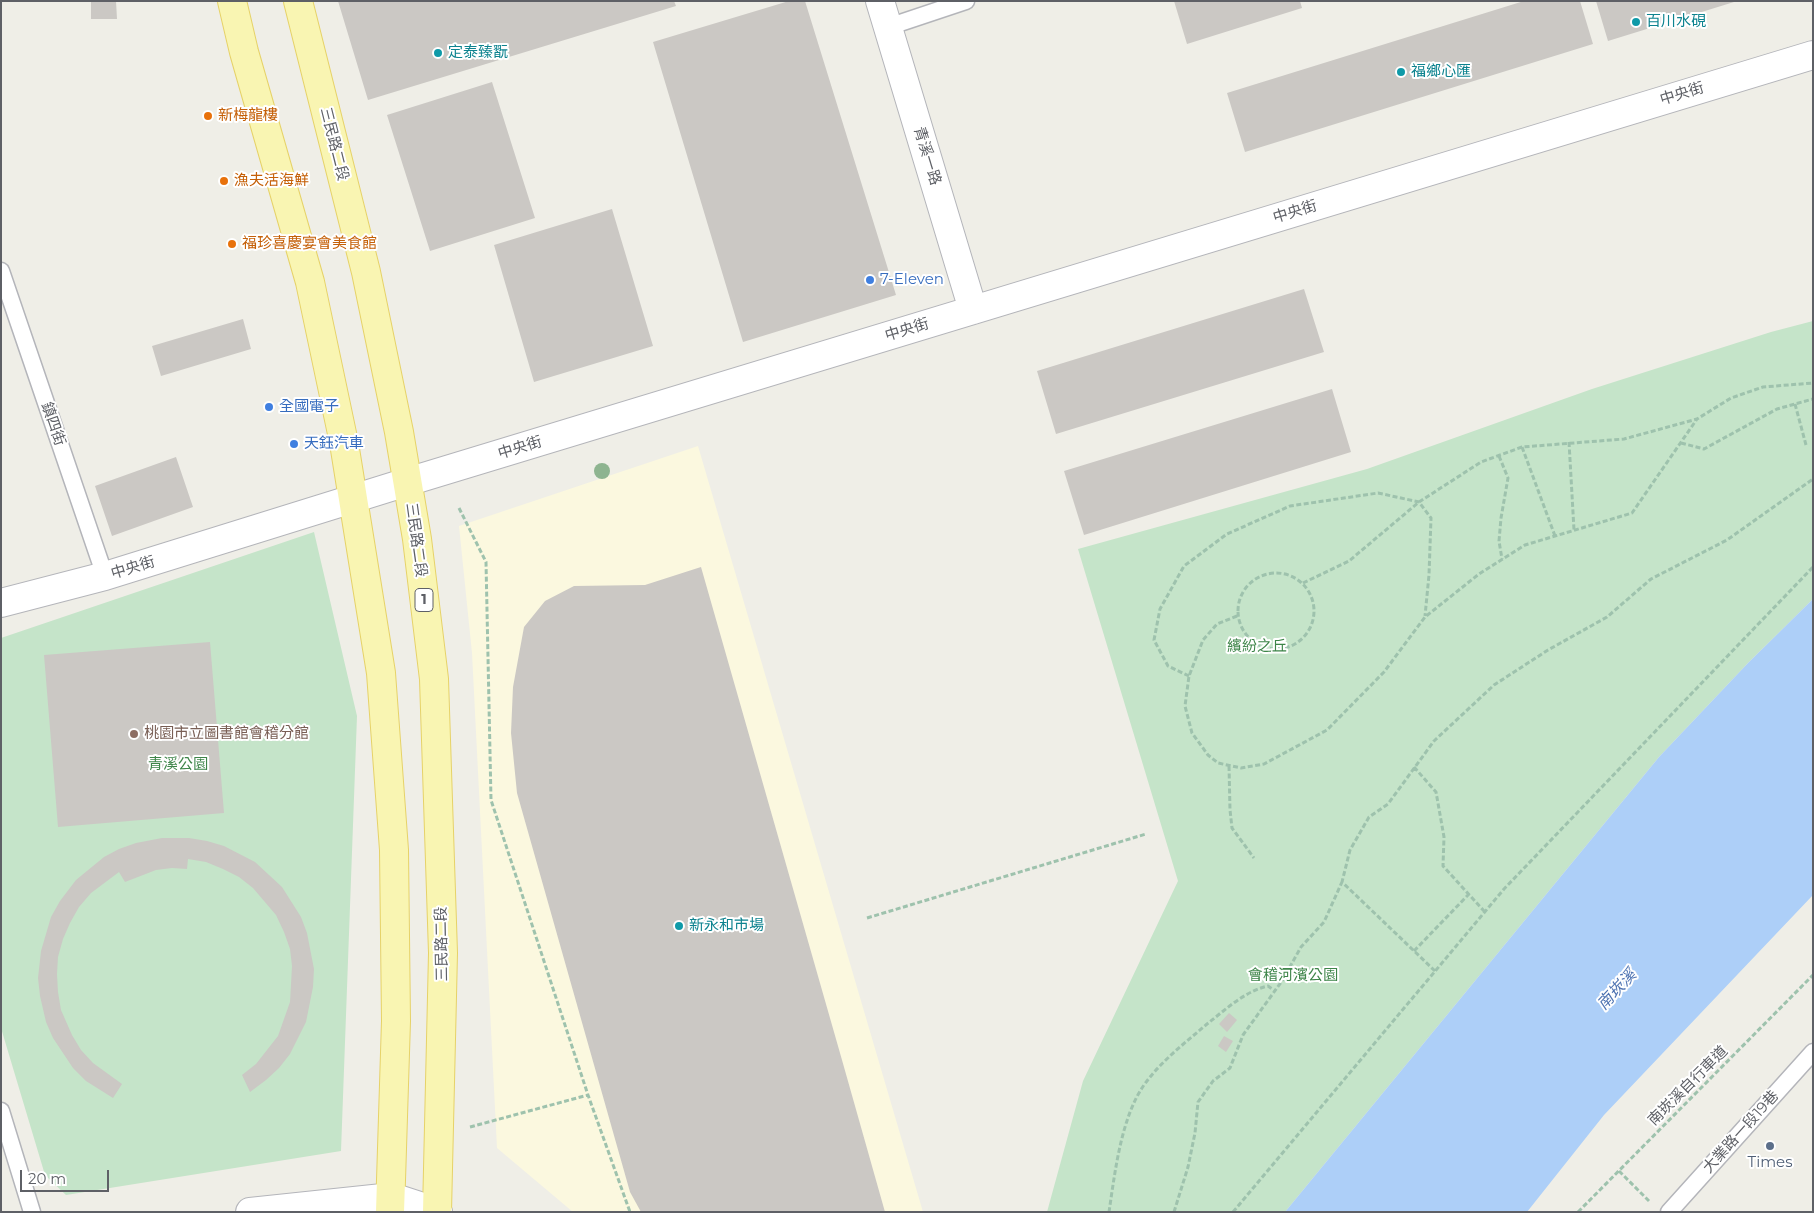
<!DOCTYPE html>
<html>
<head>
<meta charset="utf-8">
<style>
  body { margin:0 }
  #map { position:relative; width:1814px; height:1213px; overflow:hidden; background:#efeee7; font-family:Montserrat,sans-serif }
  canvas { display:block }
  .frame { position:absolute; inset:0; border:2px solid #5e6066; pointer-events:none }
  .scale { position:absolute; left:20px; top:1170px; width:89px; height:22px; box-sizing:border-box; border:2px solid #5e6066; border-top:0; padding-left:6px; font-size:15px; line-height:18px; white-space:nowrap; color:#5e6066; -webkit-text-stroke:4px #fff; paint-order:stroke }
</style>
</head>
<body>
<div id="map">
<canvas width="1814" height="1213"></canvas>
<div class="frame"></div>
<div class="scale">20 m</div>
</div>
<script>
const context = document.querySelector('canvas').getContext('2d');
context.lineJoin = 'round';
function fillPath(path, color) { context.fillStyle = color; context.fill(path, 'evenodd'); }
function strokePath(path, color, width, dash) { context.strokeStyle = color; context.lineWidth = width; context.lineCap = dash ? 'butt' : 'round'; context.setLineDash(dash || []); context.stroke(path); }
function label(font, color, halo, rows, align = 'center') {
  context.font = font + ' Montserrat,"Noto Sans TC",sans-serif'; context.lineWidth = 4; context.setLineDash([]); context.textBaseline = 'middle'; context.strokeStyle = halo; context.fillStyle = color; for (const [text, x, y, turn = 0] of rows) {
    context.save(); context.translate(x, y); context.rotate((+turn || 0) * Math.PI / 180); context.textAlign = isNaN(turn) ? turn : align; if (halo) context.strokeText(text, 0, 0); context.fillText(text, 0, 0); context.restore();
  }
}
fillPath(new Path2D(`
  M698,446l225,766h-350l-76,-64 -25,-495 -13,-127z`), '#fbf8df');
fillPath(new Path2D(`
  M1813,321v278l-65,64 -89,94 -374,455h-238l36,-131 95,-200 -100,-332 289,-80 225,-80 179,-57z
  M314,532l43,184 -16,435 -275,44 -21,-20 -44,-147v-390z`), '#c5e4c9');
fillPath(new Path2D(`
  M1813,599v296l-209,220 -77,97h-242l374,-455 89,-94z`), '#adcff8');
fillPath(new Path2D(`
  M91,1h25l1,18h-26z
  M338,1h336l2,5 -308,94z
  M789,1h16l91,294 -153,47 -90,-300z
  M1174,1h126l2,7 -115,36z
  M1524,1h56l13,43 -348,108 -18,-59z
  M1596,1h138v1l-126,39z
  M492,82l43,136 -105,33 -43,-136z
  M612,209l41,137 -119,36 -40,-137z
  M1304,289l20,63 -268,82 -19,-63z
  M243,319l8,30 -90,27 -9,-30z
  M1332,389l19,63 -267,83 -20,-64z
  M176,457l17,50 -81,29 -17,-50z
  M701,567l141,493 43,152h-244l-11,-20 -113,-399 -6,-60 2,-46 11,-60 21,-26 29,-15 71,-1z
  M210,642l14,171 -166,14 -14,-172z
  M162,838h27l18,3 17,5 31,16 27,25 19,30 6,16 7,36 -1,18 -7,35 -16,32 -11,14 -13,12 -16,12 -8,-17 14,-11 22,-28 12,-34 2,-36 -2,-17 -6,-17 -8,-17 -23,-27 -14,-11 -16,-8 -17,-7 -18,-3 -1,10 -15,-1 -16,2 -31,12 -6,-10 -28,21 -12,14 -9,16 -7,16 -5,18 -1,17 1,18 3,18 11,25 9,15 12,13 29,21 -9,14 -27,-17 -13,-13 -20,-30 -7,-16 -6,-26 -2,-18 3,-27 10,-34 9,-16 16,-21 28,-23 15,-8 17,-6z
  M1229,1013l8,7 -10,12 -8,-8z
  M1224,1036l9,5 -7,11 -8,-6z`), '#cbc8c4');
const lane = new Path2D(`
  M888,27l78,-26
  M1,271l104,305
  M1,1111l31,101
  M1669,1212l144,-160`);
const street = new Path2D(`
  M880,1l93,309
  M1,603l104,-27 302,-94 1406,-427
  M250,1212l142,-15 46,15`);
const primary = new Path2D(`
  M232,1l12,51 66,230 34,161 37,230 13,177 2,171 -6,191
  M298,1l68,271 33,160 18,107 17,140 9,274 -6,259`);
strokePath(lane, '#b4b5ba', 19);
strokePath(street, '#b4b5ba', 30);
strokePath(primary, '#e6d268', 30);
strokePath(new Path2D(`
  M1795,404l11,41
  M1569,442l5,88
  M1681,443l23,6 73,-40 36,-10
  M1522,447l33,89
  M1499,456l9,22 -7,40 -2,23 3,18
  M459,508l27,54 5,238 97,295 42,117
  M1238 611a38 38 0 1 1 76 0a38 38 0 1 1-76 0Z
  M1303,583l46,-22 70,-59 62,-40 41,-15 102,-8 73,-20 34,-21 32,-11 50,-4
  M1237,616l-20,8 -14,16 -14,36 -4,30 7,27 16,22 10,8 23,5 23,-4 63,-34 57,-58 41,-55 54,-43 46,-29 107,-32 65,-94
  M1189,676l-21,-10 -14,-26 6,-31 24,-43 43,-32 63,-28 88,-13 41,9 12,16 -2,57 -4,41
  M1229,766l1,44 2,18 22,30
  M1414,767l22,25 8,45 -1,29 41,45
  M867,918l279,-84
  M1414,951l55,-57
  M1435,971l-93,-89 8,-32 19,-33 19,-13 46,-63 60,-56 54,-35 59,-33 44,-38 76,-39 86,-61
  M470,1127l118,-32
  M1619,1171l30,30
  M1109,1212c6,-40 12,-94 35,-127 17,-24 41,-42 63,-61 18,-14 38,-33 61,-38l7,5
  M1174,1212l14,-45 7,-34 3,-31 15,-21 17,-13 13,-33 39,-54 19,-34 23,-25 18,-40
  M1233,1212l271,-323 309,-322
  M1578,1212l235,-237`), '#9ec2ad', 3, [5, 2.5]);
strokePath(lane, '#fff', 16);
strokePath(street, '#fff', 28);
strokePath(primary, '#f9f5b2', 28);
context.fillStyle = '#8eb490';
for (const [x, y] of [
  [602,471]
]) { context.beginPath(); context.arc(x, y, 8, 0, 2 * Math.PI); context.fill(); }
for (const [x, y, r, color] of [
  [1636,22,5,"#0f9aa8"],
  [438,53,5,"#0f9aa8"],
  [1401,72,5,"#0f9aa8"],
  [208,116,5,"#e8710a"],
  [224,181,5,"#e8710a"],
  [232,244,5,"#e8710a"],
  [870,280,5,"#3f7fe0"],
  [269,407,5,"#3f7fe0"],
  [294,444,5,"#3f7fe0"],
  [134,734,5,"#8d6e63"],
  [679,926,5,"#0f9aa8"],
  [1770,1146,5,"#5c6f8a"]
]) { const dot = new Path2D(); dot.arc(x, y, r, 0, 2 * Math.PI); context.fillStyle = color; context.fill(dot); strokePath(dot, '#fff', 2); }
for (const [x, y, w] of [
  [424,600,18]
]) { const box = new Path2D(); box.roundRect(x - w / 2, y - 11.5, w, 23, 4); context.fillStyle = '#fff'; context.fill(box); strokePath(box, '#5e6066', 1); }
label('bold 14px', '#5e6066', null, [
  ["1",424,600]
]);
label('15px', '#0d838f', '#fff', [
  ["百川水硯",1646,22],
  ["定泰臻翫",448,53],
  ["福鄉心匯",1411,72],
  ["新永和市場",689,926]
], 'left');
label('15px', '#5e6066', '#fff', [
  ["中央街",1682,94,-17],
  ["三民路二段",334,144,76],
  ["青溪一路",927,156,73],
  ["中央街",1295,212,-17],
  ["中央街",907,330,-17],
  ["鎮四街",53,424,71],
  ["中央街",520,448,-17],
  ["三民路二段",416,540,82],
  ["中央街",133,568,-17],
  ["三民路二段",442,944,-91],
  ["南崁溪自行車道",1688,1086,-45],
  ["大業路一段19巷",1741,1132,-48]
]);
label('15px', '#c56008', '#fff', [
  ["新梅龍樓",218,116],
  ["漁夫活海鮮",234,181],
  ["福珍喜慶宴會美食館",242,244]
], 'left');
label('15px', '#366cbe', '#fff', [
  ["7-Eleven",880,280],
  ["全國電子",279,407],
  ["天鈺汽車",304,444]
], 'left');
label('15px', '#3e8549', '#fff', [
  ["繽紛之丘",1257,647],
  ["青溪公園",178,765],
  ["會稽河濱公園",1293,976]
]);
label('15px', '#785e54', '#fff', [
  ["桃園市立圖書館會稽分館",144,734]
], 'left');
label('15px', '#4e5e75', '#fff', [
  ["Times",1770,1163]
]);
label('italic 16px', '#4e73b2', '#fff', [
  ["南崁溪",1617,990,-47]
]);
</script>
</body>
</html>
